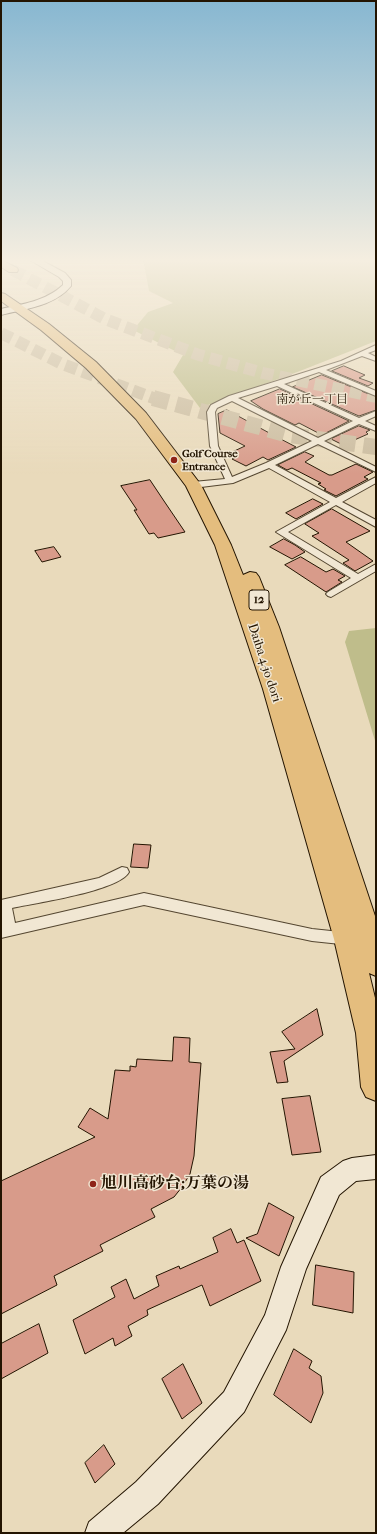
<!DOCTYPE html>
<html>
<head>
<meta charset="utf-8">
<style>
  body { margin:0 }
  #map { position:relative; width:377px; height:1534px; overflow:hidden; background:#e9dabb; font-family:"IM FELL French Canon",serif }
  canvas { display:block }
  .frame { position:absolute; inset:0; border:2px solid #231401; pointer-events:none }
</style>
</head>
<body>
<div id="map">
<canvas width="377" height="1534"></canvas>
<div class="frame"></div>
</div>
<script>
const context = document.querySelector('canvas').getContext('2d');
context.lineJoin = 'round';
function fillPath(path, color) { context.fillStyle = color; context.fill(path, 'evenodd'); }
function strokePath(path, color, width, dash) { context.strokeStyle = color; context.lineWidth = width; context.lineCap = dash ? 'butt' : 'round'; context.setLineDash(dash || []); context.stroke(path); }
function label(font, color, halo, rows, align = 'center') {
  context.font = font + ' "IM FELL French Canon","Noto Serif JP",serif'; context.lineWidth = 3; context.setLineDash([]); context.textBaseline = 'middle'; context.strokeStyle = halo; context.fillStyle = color; for (const [text, x, y, turn = 0] of rows) {
    context.save(); context.translate(x, y); context.rotate((+turn || 0) * Math.PI / 180); context.textAlign = isNaN(turn) ? turn : align; if (halo) context.strokeText(text, 0, 0); context.fillText(text, 0, 0); context.restore();
  }
}
fillPath(new Path2D(`
  M143,259h233v82l-76,30 -100,37 -27,-36 10,-17 -50,-25 15,-18 25,-9 -24,-12z
  M376,628v116l-31,-102 4,-11z`), '#bfbd8b');
const building = new Path2D(`
  M344,366l21,9 -6,3 14,5 -5,3 -36,-15z
  M322,375l54,22v13l-17,6 -66,-29z
  M280,389l69,32 -27,14 -23,-12 -4,2 -32,-16 -12,-8z
  M227,410l46,25 23,12 -28,13 -5,-3 -17,9 -14,-7 4,-2 -6,-4 15,-7 -25,-13 -2,-19z
  M359,426l11,4 -4,2 2,2 -25,11 -12,-6z
  M305,452l9,4 -9,6 24,13h3l24,-11 17,8 -9,5 4,2 -32,17 -12,-6 2,-1 -8,-5 3,-1 -29,-15 -5,2 -9,-5z
  M150,480l14,21 21,31 -27,6 -4,-5 -5,1 -15,-24h3l-16,-24z
  M313,499l10,5 -27,15 -10,-6z
  M332,509l38,22 -24,11 27,19 -18,10 -12,-8 6,-3 -37,-24 7,-3 -14,-9z
  M284,539l11,6 10,7 -13,7 -22,-12z
  M54,547l7,10 -19,5 -7,-11z
  M301,557l25,15 7,-3 12,7 -7,4 4,2 -16,10 -41,-27z
  M134,844l17,1 -3,23 -17,-1z
  M317,1009l6,26 -39,26 4,21 -11,1 -7,-31 25,-3 -13,-17z
  M174,1037l16,1 -1,24 12,1 -7,93 -4,18 -8,13 -8,10 -23,12 4,8 -55,28 3,6 -49,25 3,9 -56,29v-133l94,-44 -17,-10 12,-19 18,11 7,-49 15,1v-5l6,1 1,-8 35,2z
  M310,1096l11,56 -29,3 -10,-56z
  M269,1203l25,14 -15,39 -33,-18 11,-4z
  M231,1229l6,14 7,-3 17,41 -51,25 -8,-21 -55,25 1,5 -20,11 4,10 -17,10 -2,-8 -28,16 -12,-34 42,-23 -4,-10 15,-8 8,20 25,-13 -3,-10 23,-10 1,3 38,-17 -5,-14z
  M316,1265l38,7 -1,41 -40,-8z
  M39,1324l9,29 -47,26v-35z
  M294,1349l18,12 -3,7 12,8 2,17 -12,30 -37,-28z
  M183,1364l19,39 -20,16 -20,-40z
  M104,1445l11,19 -20,19 -10,-20z`);
fillPath(building, '#d89b8a');
strokePath(building, '#231401', 1);
strokePath(new Path2D(`
  M13,270l92,49 94,36 64,18 113,24
  M1,333l61,31 94,35`), '#cbbc9f', 12, [12, 6]);
strokePath(new Path2D(`
  M153,398l136,37 87,12`), '#cbbc9f', 16, [16, 8]);
const street = new Path2D(`
  M376,345v5l-8,3 8,4v4l-14,-5 -36,14 50,21v5l-57,-24 -35,12 75,34 17,-7v5l-11,5 11,5v5l-17,-7 -35,17 52,26v5l-58,-28 -43,21 61,33 40,-21v6l-34,19 34,18v7l-40,-22 -48,27 70,42 18,-10v7l-45,26 -3,-1 -2,-2 2,-2 23,-14 -75,-46 54,-30 -61,-34 -36,15 -40,5 -4,-3 4,-3 32,-3 -15,-33 -3,-34 4,-7 18,-9 112,-35zM277,386l76,35 -35,17 -80,-40zM232,401l80,40 -46,22 -34,14 -14,-31 -3,-34 2,-4z
  M122,867l5,1 2,4c-10,19 -94,31 -117,36l3,15 129,-30 168,36 38,4 5,2 2,4 -2,4 -5,2 -38,-4 -168,-36 -143,33v-38l98,-22z`);
const secondary = new Path2D(`
  M28,259h11l26,14 6,7v6c-16,20 -47,23 -70,29v-6c22,-5 45,-8 62,-24v-4l-4,-4z
  M376,1155v24l-20,2 -17,14 -33,74 -20,61 -42,82 -86,92 -35,29h-38l4,-11 47,-40 88,-90 41,-77 16,-48 40,-90 22,-16 9,-3z`);
const highway = new Path2D(`
  M1,260l16,8 1,2 -1,2h-8l-8,-5z
  M1,293l4,1 44,30 47,38 50,51 55,72 30,60 12,30 7,-3 6,1 3,4 20,50 97,292v57l-7,-3 7,29v99l-10,-4 -5,-10 -5,-54 -22,-94 -71,-250 -48,-144 -29,-59 -50,-67 -50,-51 -45,-38 -40,-29z`);
strokePath(street, '#544630', 2);
strokePath(secondary, '#231401', 2);
strokePath(highway, '#231401', 2);
fillPath(street, '#f1e7d3');
fillPath(secondary, '#f1e7d3');
fillPath(highway, '#e4bd7e');
const sky = context.createLinearGradient(0, 0, 0, 474);
sky.addColorStop(0, '#87b7d1');
sky.addColorStop(0.55, '#f5eee0');
sky.addColorStop(1, '#f5eee000');
context.fillStyle = sky;
context.fillRect(0, 0, 377, 474);
for (const [x, y, r, color] of [
  [174,460,4,"#8f2418"],
  [93,1184,4,"#8f2418"]
]) { const dot = new Path2D(); dot.arc(x, y, r, 0, 2 * Math.PI); context.fillStyle = color; context.fill(dot); strokePath(dot, '#f1e7d3', 1.5); }
label('bold 11px', '#231401', '#f1e7d3', [
  ["Golf Course",182,454],
  ["Entrance",182,467]
], 'left');
label('12px', '#231401', '#f1e7d3', [
  ["南が丘一丁目",312,400]
]);
for (const [x, y, w] of [
  [259,600,20]
]) { const box = new Path2D(); box.roundRect(x - w / 2, y - 10, w, 20, 3); context.fillStyle = '#f1e7d3'; context.fill(box); strokePath(box, '#231401', 1); }
label('bold 12px', '#231401', null, [
  ["12",259,600]
]);
label('13px', '#231401', '#f1e7d3', [
  ["Daiba 4-jo dori",264,663,72]
]);
label('bold 16px', '#231401', '#f1e7d3', [
  ["旭川高砂台;万葉の湯",101,1184]
], 'left');
</script>
</body>
</html>
